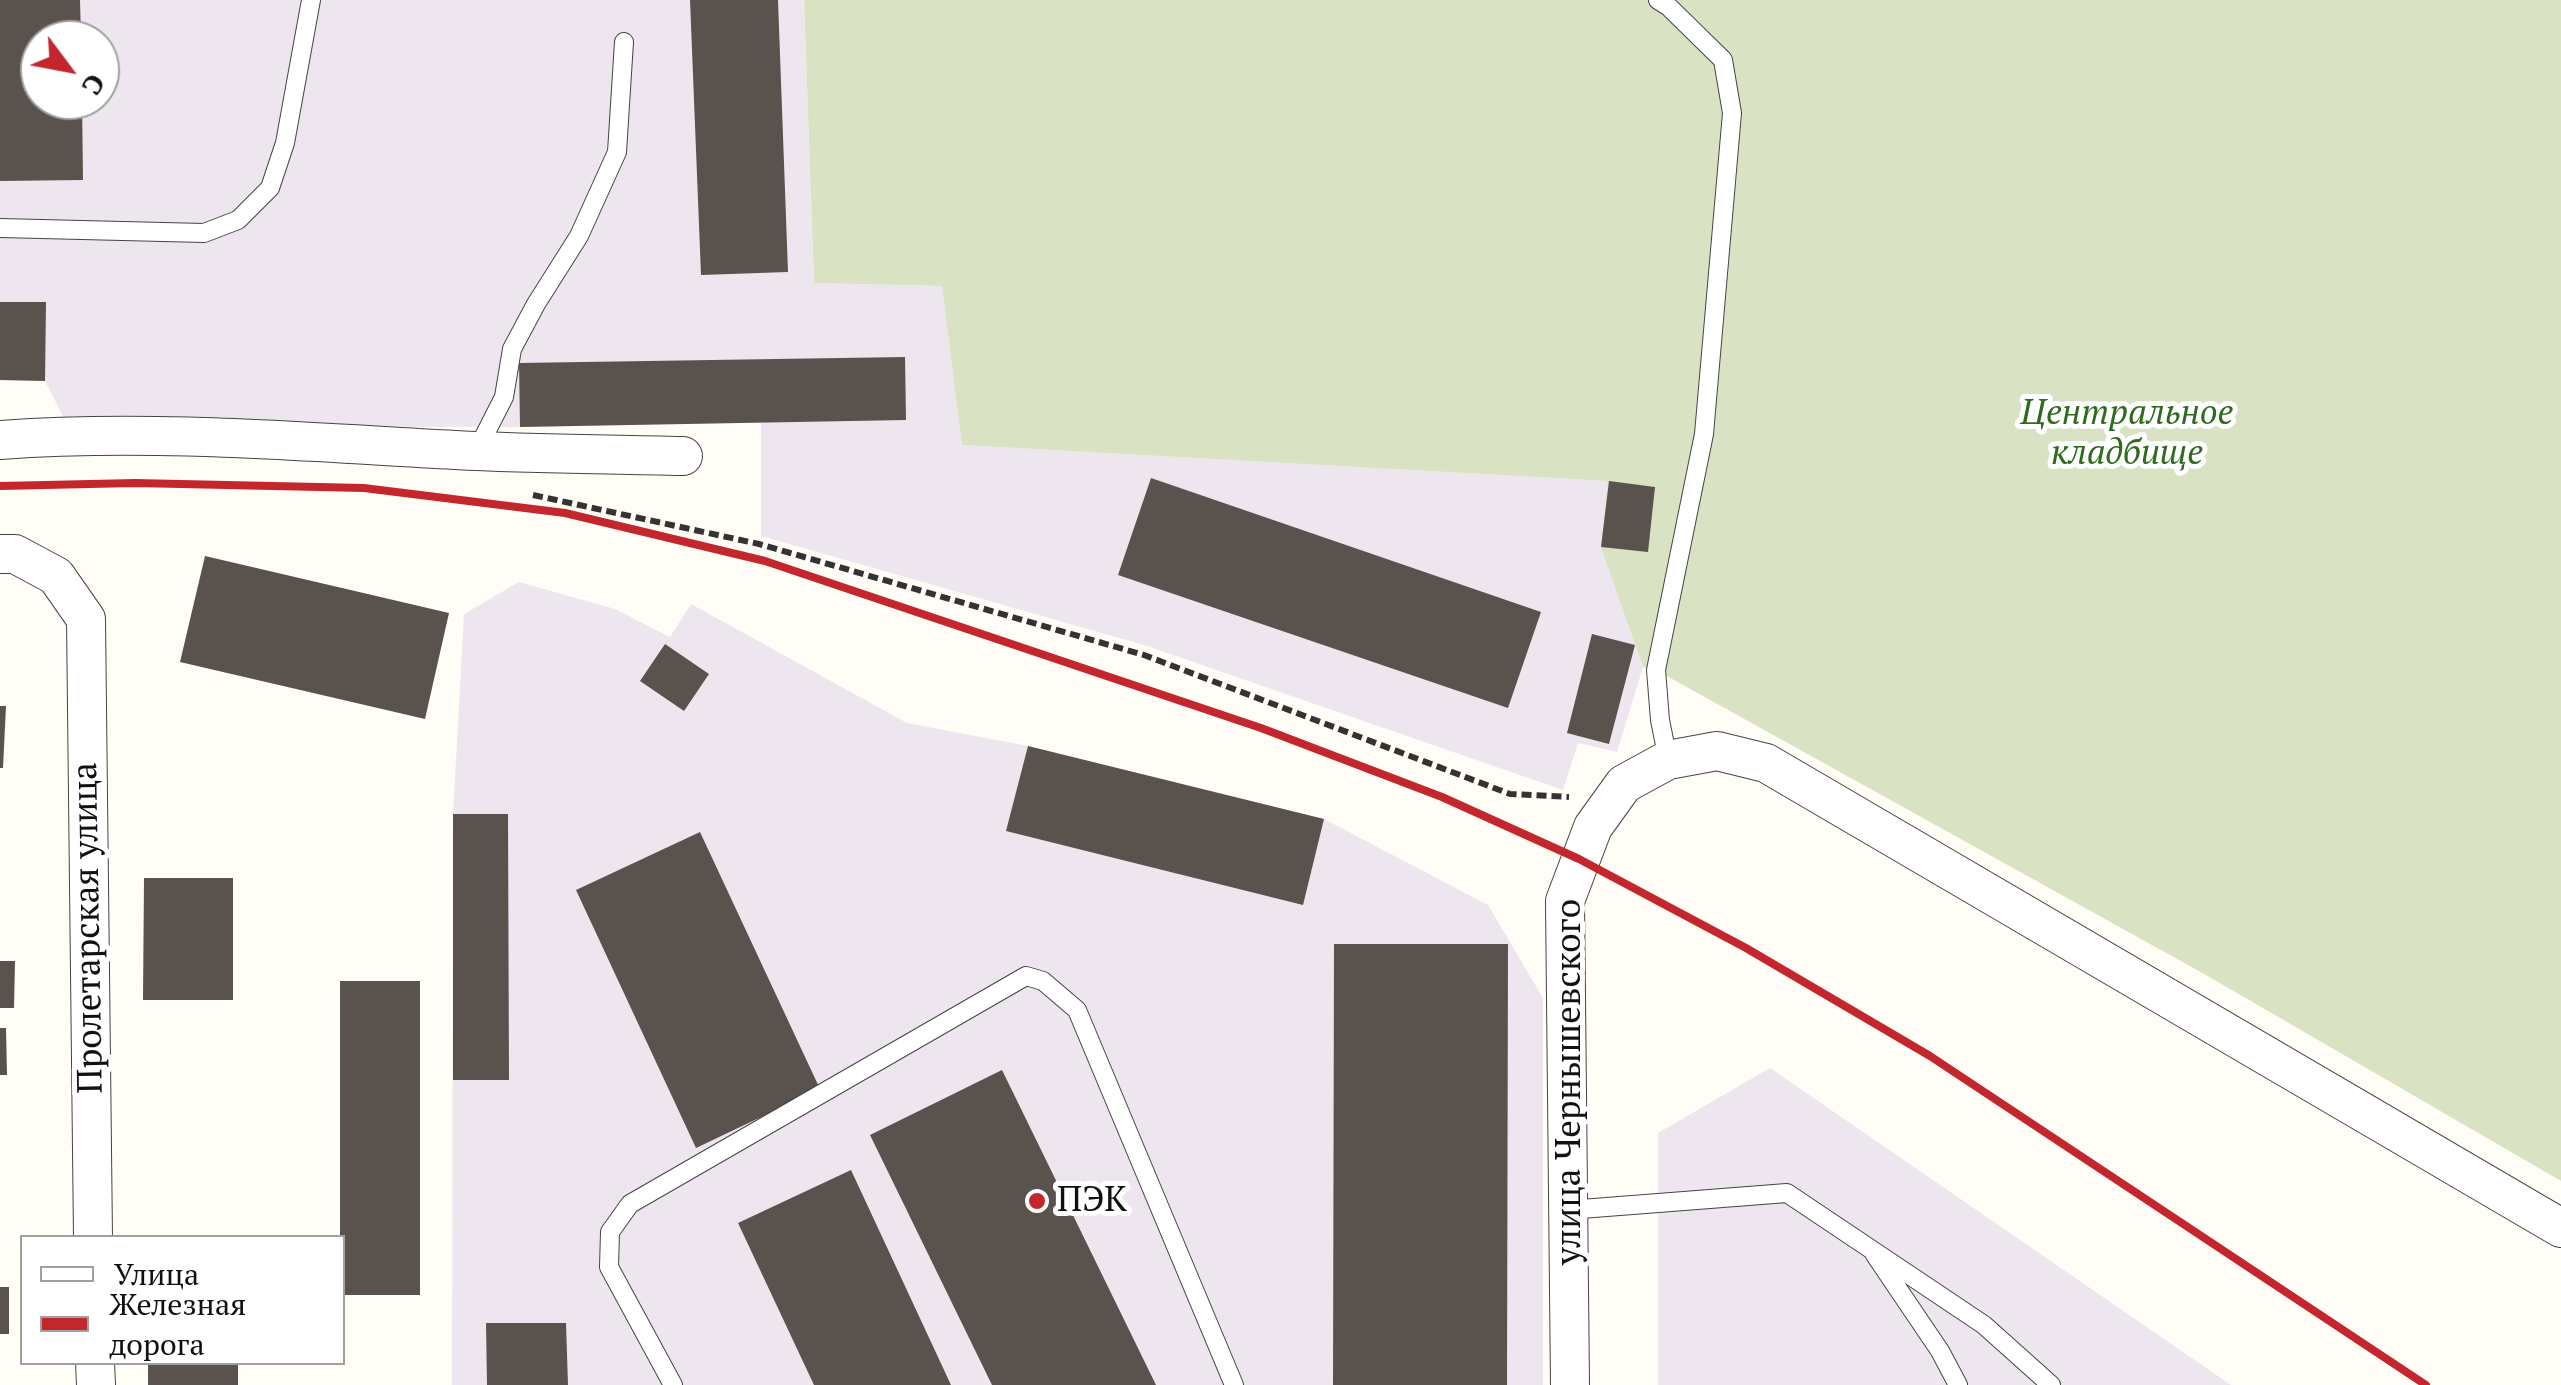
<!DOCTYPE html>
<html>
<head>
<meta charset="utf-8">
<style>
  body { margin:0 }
  #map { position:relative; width:2561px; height:1385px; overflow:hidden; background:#fffdf5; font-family:"PT Serif",serif }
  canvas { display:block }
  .legend { position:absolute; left:20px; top:1235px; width:325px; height:130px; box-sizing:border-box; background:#fff; border:2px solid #a0a0a0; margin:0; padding:12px 18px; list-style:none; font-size:30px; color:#111 }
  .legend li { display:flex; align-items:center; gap:20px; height:50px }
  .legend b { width:50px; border:2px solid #a0a0a0 }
  .north { position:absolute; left:20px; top:20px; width:100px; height:100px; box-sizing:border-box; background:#fff; border:2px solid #a0a0a0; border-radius:50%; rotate:122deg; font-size:28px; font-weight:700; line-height:40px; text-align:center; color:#111 }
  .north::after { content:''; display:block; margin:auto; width:35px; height:45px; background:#c4262e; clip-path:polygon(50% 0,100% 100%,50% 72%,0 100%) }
</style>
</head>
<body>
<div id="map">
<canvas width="2561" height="1385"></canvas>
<ul class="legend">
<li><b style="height:12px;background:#fff"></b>Улица</li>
<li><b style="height:12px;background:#c4262e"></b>Железная дорога</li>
</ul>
<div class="north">С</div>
</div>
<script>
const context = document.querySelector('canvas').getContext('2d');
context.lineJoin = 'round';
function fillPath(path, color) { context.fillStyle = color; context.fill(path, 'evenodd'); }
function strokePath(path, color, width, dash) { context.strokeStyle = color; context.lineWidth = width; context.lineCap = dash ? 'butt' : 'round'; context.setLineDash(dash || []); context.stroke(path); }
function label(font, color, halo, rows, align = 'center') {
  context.font = font + ' "PT Serif",serif'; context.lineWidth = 10; context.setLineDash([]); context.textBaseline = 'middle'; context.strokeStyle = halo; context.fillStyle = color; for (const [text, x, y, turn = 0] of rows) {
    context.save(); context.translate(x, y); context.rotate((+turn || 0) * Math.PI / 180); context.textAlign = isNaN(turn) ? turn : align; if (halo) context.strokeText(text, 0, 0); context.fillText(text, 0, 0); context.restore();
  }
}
fillPath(new Path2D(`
  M0,0h804l10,283 128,3 21,159 646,36 -7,66 41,120 -26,85 -39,-9 -15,47 -416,-144 -386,-110v-114l-241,5 -452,-1 -23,-45 -45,-1zM40,40h60v60h-60z
  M519,582l96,27 55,28 21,-33 216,119 121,23 296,73 164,86 55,93v387h-1091l1,-571 11,-200z
  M1770,1068l461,317h-573v-252z`), '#eee6ef');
fillPath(new Path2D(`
  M804,0h1757v1181l-355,-206 -550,-305 -13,-3 -42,-120 7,-66 -646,-36 -20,-159 -128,-3z`), '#d9e3c4');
fillPath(new Path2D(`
  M0,0h80l1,40h-41v60h42l1,80 -83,1z
  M690,0h88l10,272 -87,3z
  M0,302h46l-1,79 -45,-1z
  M905,357l1,63 -386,7 -1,-64z
  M1151,478l390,134 -33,96 -390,-133z
  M1609,481l46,6 -7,65 -47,-5z
  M205,556l244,57 -24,106 -245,-57z
  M1592,634l43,11 -26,99 -42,-11z
  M665,644l44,30 -25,37 -44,-30z
  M0,706h6l-3,62h-3z
  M1028,746l296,73 -21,86 -297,-74z
  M453,814h55l1,266h-56z
  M700,832l120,257 -124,59 -120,-258z
  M144,878h89v122h-90z
  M1334,944h174l-1,441h-174z
  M0,961h15l-1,47h-14z
  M340,981h80v314h-78v-57h-2z
  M0,1028h6l1,47h-7z
  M1002,1070l154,315h-164l-122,-250z
  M851,1170l100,215h-137l-76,-162z
  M0,1287h9v47h-9z
  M486,1323h80l2,62h-81z
  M238,1363v22h-90v-20z`), '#5a524d');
const lane = new Path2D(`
  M1658,0l11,7 54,53 9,53 -28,321 -48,236 4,50 8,40
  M0,228l204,5 34,-13 32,-32 15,-45 26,-143
  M477,450l27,-53 8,-48 24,-45 43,-68 38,-84 7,-110
  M1568,1210l219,-17 197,132 67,60
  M1875,1255l65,96 18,34
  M673,1385l-64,-118 1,-35 20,-28 396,-228 17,5 34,29 157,375`);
const street = new Path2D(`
  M0,440c152,-11 303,2 455,10 76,4 152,4 228,6
  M0,554h15l41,22 30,43 7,619
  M95,1362l1,23
  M1570,1385l-5,-484 28,-74 31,-43 44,-24 49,-9 49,12 795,465`);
strokePath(lane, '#444', 20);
strokePath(street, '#444', 40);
strokePath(new Path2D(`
  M533,495l226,49 385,111 366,139 59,3`), '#333', 6, [10, 5]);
strokePath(lane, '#fff', 18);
strokePath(street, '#fff', 38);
strokePath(new Path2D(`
  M0,486l135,-3 229,5 201,25 200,48 496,167 181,69 137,62 167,89 184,108 496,329`), '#c4262e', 8);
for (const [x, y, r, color] of [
  [1037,1201,10,"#c4262e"]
]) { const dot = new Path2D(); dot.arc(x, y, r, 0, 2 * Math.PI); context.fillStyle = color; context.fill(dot); strokePath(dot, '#fff', 4); }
label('italic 35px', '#2f6b1f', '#fff', [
  ["Центральное",2127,414],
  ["кладбище",2127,454]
]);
label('35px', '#111', '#fff', [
  ["Пролетарская улица",89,928,-91],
  ["улица Чернышевского",1570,1082,-90]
]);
label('35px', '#111', '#fff', [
  ["ПЭК",1057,1201]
], 'left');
</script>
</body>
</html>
